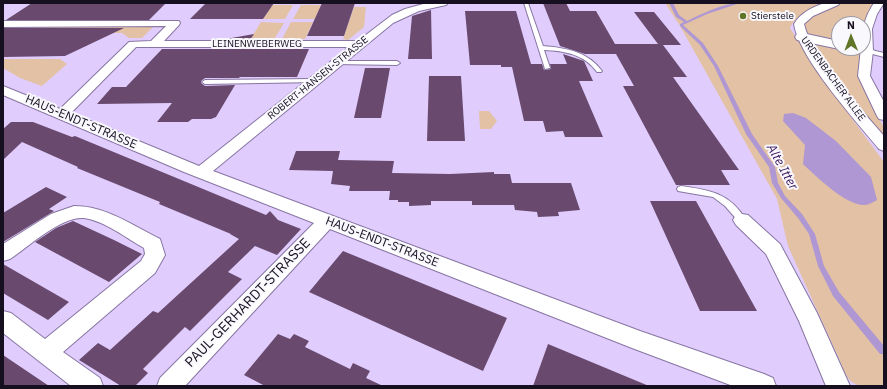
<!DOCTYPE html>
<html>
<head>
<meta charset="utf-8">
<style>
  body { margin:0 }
  #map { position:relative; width:887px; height:389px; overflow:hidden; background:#e0cdfe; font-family:"IBM Plex Sans",sans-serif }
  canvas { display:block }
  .frame { position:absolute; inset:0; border:4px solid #160f20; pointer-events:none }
  .north { position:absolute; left:831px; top:16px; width:40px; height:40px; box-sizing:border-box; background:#f9f8fd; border:1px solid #9e9ba5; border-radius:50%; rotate:359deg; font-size:11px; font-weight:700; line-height:16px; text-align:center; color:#160f20 }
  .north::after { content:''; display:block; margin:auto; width:14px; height:18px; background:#607526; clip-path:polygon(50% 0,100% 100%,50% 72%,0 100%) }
</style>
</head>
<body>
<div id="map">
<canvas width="887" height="389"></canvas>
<div class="frame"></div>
<div class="north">N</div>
</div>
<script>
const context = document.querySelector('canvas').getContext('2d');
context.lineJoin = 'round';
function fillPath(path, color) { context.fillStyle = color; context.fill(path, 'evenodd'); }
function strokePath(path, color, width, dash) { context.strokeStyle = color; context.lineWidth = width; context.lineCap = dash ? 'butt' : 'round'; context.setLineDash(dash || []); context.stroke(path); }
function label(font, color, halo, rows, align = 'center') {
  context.font = font + ' "IBM Plex Sans",sans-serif'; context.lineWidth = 4; context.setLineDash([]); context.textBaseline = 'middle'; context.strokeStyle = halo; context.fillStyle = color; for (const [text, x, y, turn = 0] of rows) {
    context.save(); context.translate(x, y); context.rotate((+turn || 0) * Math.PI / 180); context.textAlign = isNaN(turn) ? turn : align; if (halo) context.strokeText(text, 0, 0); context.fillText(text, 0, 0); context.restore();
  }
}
fillPath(new Path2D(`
  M665,3h165c-14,5 -34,11 -40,25l46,69 48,65v224c-28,0 -34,3 -44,-25l-52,-115 -11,-47 -97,-173z
  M839,3h37c-11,11 -12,25 -13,40v-19h-24v24h23l-4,21 9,25 17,34v10l-76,-93 -7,-19 4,-7z
  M272,5h21l-8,14h-22z
  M301,5h20l-6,14h-22z
  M354,7h12l-2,20 -16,13 -5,-1z
  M261,22l23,1 -9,15h-24z
  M291,22h22l-8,17h-23z
  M156,24l-14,14h-13l-7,-5 -90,-2 9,-6z
  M3,59h57l7,5 -25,22 -22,-8 -17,-10z
  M479,111h10l8,10 -6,8h-11z`), '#e3c1a4');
fillPath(new Path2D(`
  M793,113l13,5 30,23 35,36 6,23c-4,2 -8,5 -12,5 -19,1 -49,-29 -62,-41l2,-19 -22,-24 1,-7z`), '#af97d3');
fillPath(new Path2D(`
  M669,3h4l6,12 8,6c14,-7 37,-18 53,-18l-33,11 -24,11 20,18 15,23 34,68 23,33 3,16 7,13 17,18 13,20 9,32 15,26 45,54v8h-4l-47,-58 -15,-30 -9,-32 -11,-16 -17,-20 -9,-15 -3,-16 -23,-33 -32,-68 -14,-21 -20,-19v-2l4,-2 -8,-5z`), '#af97d3');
fillPath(new Path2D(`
  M32,3h134l-17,17h-143z
  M206,3h68l-11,16h-73z
  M322,3h33l-11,33h-37z
  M543,3h23l4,8h26l19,33h43l-24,-32h20l27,33h-18l24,32h-14l66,93h-18l9,15h-54l-53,-99h11l-18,-32h-31l-25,-8z
  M431,10l1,49h-24l4,-43z
  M465,11h51l15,53h11l2,6 7,-1 -1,-5h17l-4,-10 21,7 9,20h-14l24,56h-38l-2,-6 -17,1 -3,-11h-19l-12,-54h-11v-2h-31z
  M3,28h121l-59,28 -62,1z
  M254,34l-4,6h-30z
  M162,49h147l-12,28h-57l-1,1h-34l-4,3v2l4,3 30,-1 -19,32 -5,2h-19l-4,3h-31l15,-19 -75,1 15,-17h14z
  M365,68h25l-9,50h-27z
  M429,76h32l4,65h-38z
  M11,122h22l39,15 3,-1 191,79 4,-4 8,9 23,9 -24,26 -22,-9 -27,26 14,7 -52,52 -5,-4 -42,42 5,4 -13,13h-14l-42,-26 19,-17 12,7 43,-39 5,2 81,-74 -9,-5h1l-72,-30 1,-2 -83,-34 1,-1 -56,-25 -19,18v-31z
  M296,151h44l-2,9 56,1 -2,12 58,1 44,-2v2h16l2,9h59l9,27 -22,2 1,4 -21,1 -1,-5 -22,-2 -1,-5h-42v-4h-41v4l-22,1v-4h-11v-2h-9l1,-9h-41l1,-5 -19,-2 2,-13 -44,-1z
  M46,187l21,10 -18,12 5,2 -51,31v-29z
  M650,201h46l61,110h-57z
  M73,221l41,19 28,14 -33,28 -74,-40 21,-14z
  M343,251l164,67 -24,53 -174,-79z
  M3,264l66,38 -21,18 -45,-27z
  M278,334l12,5 4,-5 15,7 -4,6 45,22 3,-6 17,8 -4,7 17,8h-118l-21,-11z
  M548,344l101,42h-116z
  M3,355l46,31h-46z`), '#69496d');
const lane = new Path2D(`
  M524,3h4l15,43c23,2 44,5 59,25l-1,1h-4c-13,-18 -32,-21 -53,-22l6,18 -5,1z
  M867,49l17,4v4l-19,-5 -1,-1z
  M337,61h60l3,2 -3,2 -62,-1v-2z
  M315,79l2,1v2l-112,2 -3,-2 3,-2z
  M681,186c29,4 49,7 65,34l-1,2h-6l-14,-16 -12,-9 -35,-6 -1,-2 1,-2z`);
const street = new Path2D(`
  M427,3h21l-2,2 -27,6 -26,12 -180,148 427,160 124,43 9,4 3,8h-43l-101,-38 -302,-119 -145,157h-28l3,-8 154,-155 -130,-51 -181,-77v-9l57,23 69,-67 22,-1 15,-15 -163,1v-6h176l1,2 -1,2 -15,16h194l34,-26 13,-6zM136,47h213l-150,119 -128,-53z
  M825,3h15l-2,2 -25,11 -9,8c7,32 58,86 80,112v15l-5,-2c-23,-28 -80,-91 -85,-125 7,-12 19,-17 31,-21z
  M874,3h10l-7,11 -5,15 1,22 -3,25 14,26v18l-5,-1 -2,-3 -19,-40 3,-28h2c0,-20 0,-28 11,-45z
  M74,206c32,0 58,19 86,33l5,16 -10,18 -92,79 37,26 3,8h-32l-68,-53v-22l8,2 34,26 96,-78 4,-7 -1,-6c-18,-10 -39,-27 -60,-30 -23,-2 -56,29 -74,41l-7,2v-17l48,-30z
  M742,214l6,1 32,29 37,69 33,73h-24l-27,-65 -33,-67 -30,-29 -3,-5 3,-5z`);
const secondary = new Path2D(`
  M802,33l37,8v7h5l-5,1 -42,-9 -2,-3 2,-3z
  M863,46l9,2 2,3 -2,3 -5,1 -19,-4 -2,-3h17z`);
strokePath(lane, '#8775a2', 2);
strokePath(street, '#8775a2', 2);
strokePath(secondary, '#8775a2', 2);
fillPath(lane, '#fff');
fillPath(street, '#fff');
fillPath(secondary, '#fff');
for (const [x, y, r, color] of [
  [743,16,4,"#607526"]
]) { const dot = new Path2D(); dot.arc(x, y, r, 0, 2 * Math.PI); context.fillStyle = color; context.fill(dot); strokePath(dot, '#f9f8fd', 1.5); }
label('10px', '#160f20', '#f9f8fd', [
  ["Stierstele",751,16]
], 'left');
label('10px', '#160f20', '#f9f8fd', [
  ["LEINENWEBERWEG",257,44],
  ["ROBERT-HANSEN-STRASSE",318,78,-39],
  ["URDENBACHER ALLEE",833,79,54]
]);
label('12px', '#160f20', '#f9f8fd', [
  ["HAUS-ENDT-STRASSE",81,122,23],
  ["HAUS-ENDT-STRASSE",382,242,21]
]);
label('italic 13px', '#3c185f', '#f9f8fd', [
  ["Alte Itter",782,167,61]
]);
label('14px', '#160f20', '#f9f8fd', [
  ["PAUL-GERHARDT-STRASSE",248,303,-46]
]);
</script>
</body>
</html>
